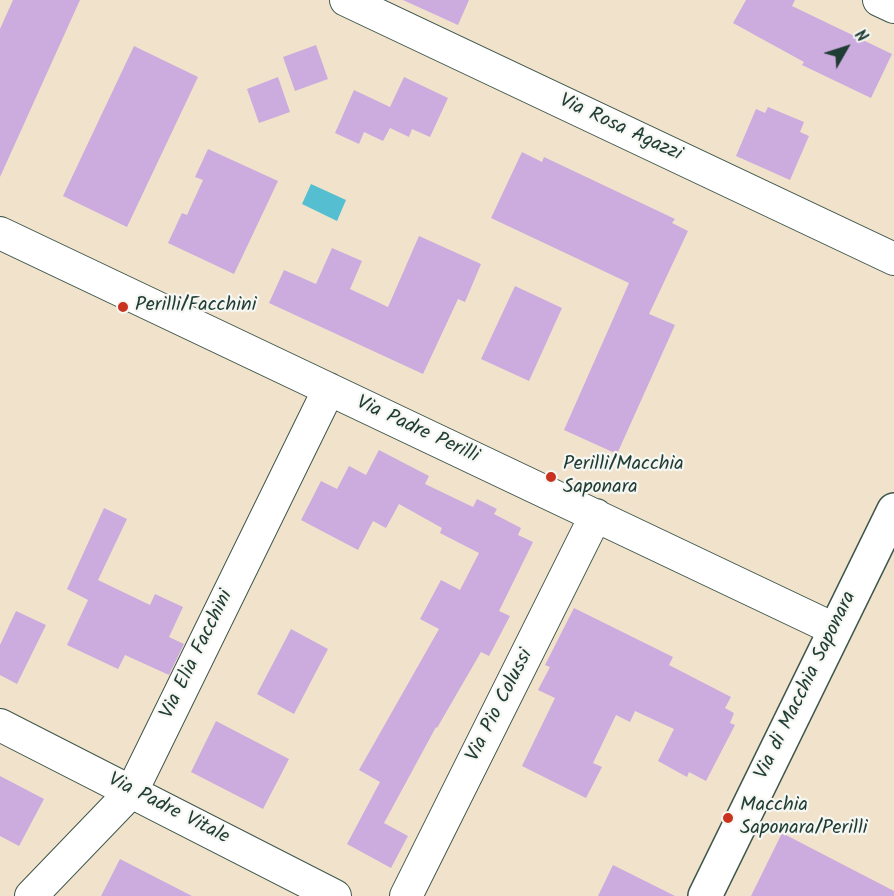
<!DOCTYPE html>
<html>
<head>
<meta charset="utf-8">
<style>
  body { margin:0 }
  #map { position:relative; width:894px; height:896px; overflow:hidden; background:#f1e3cb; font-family:Kalam,sans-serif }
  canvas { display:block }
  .north { position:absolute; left:816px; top:18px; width:60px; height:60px; -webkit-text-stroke:4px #f6f6f2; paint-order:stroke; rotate:51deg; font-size:16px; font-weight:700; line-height:24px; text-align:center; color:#1f3d34 }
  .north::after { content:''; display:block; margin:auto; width:21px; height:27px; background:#1f3d34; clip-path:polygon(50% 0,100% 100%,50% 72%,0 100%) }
</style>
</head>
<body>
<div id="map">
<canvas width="894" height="896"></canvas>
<div class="north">N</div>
</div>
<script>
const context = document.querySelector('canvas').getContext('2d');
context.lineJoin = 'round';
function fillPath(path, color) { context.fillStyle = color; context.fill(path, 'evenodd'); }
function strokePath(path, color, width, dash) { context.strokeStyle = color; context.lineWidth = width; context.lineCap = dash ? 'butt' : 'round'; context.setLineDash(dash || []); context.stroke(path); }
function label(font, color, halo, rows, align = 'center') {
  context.font = font + ' Kalam,sans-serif'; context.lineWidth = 4.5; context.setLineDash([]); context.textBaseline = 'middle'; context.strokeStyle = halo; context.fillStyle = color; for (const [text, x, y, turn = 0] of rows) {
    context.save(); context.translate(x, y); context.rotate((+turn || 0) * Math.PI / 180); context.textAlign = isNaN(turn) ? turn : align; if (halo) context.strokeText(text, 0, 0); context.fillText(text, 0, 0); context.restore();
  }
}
fillPath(new Path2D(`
  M311,184l35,16 -9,21 -35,-17z`), '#55bfd1');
fillPath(new Path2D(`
  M13,0h67l-80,177v-148z
  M403,0h66l-11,25z
  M746,0h49l-3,6 100,48 -21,44 -69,-33 2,-3 -71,-39z
  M316,45l12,34 -33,12 -12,-34z
  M134,46l64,31 -71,150 -64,-31z
  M278,77l12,35 -31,11 -12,-34z
  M404,77l44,21 -18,39 -18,-8 -3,8 -19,-9 -7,13 -19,-9 -5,12 -24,-11 19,-43 36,17z
  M768,107l36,15 -4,10 9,4 -19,44 -54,-24 20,-47 9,4z
  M208,149l70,32 -44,93 -66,-31 14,-30 5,2 16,-35 -8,-3z
  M522,152l20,10 2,-5 131,62 -3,4 16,8 -39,83 26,11 -58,129 -53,-24 65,-147 -138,-65z
  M419,236l62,28 -16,38 -7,-3 -35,75 -154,-71 15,-33 32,14 16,-36 30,13 -12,28 38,18z
  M515,286l47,22 -33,73 -48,-22z
  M379,450l50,26 -4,8 48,23 4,-8 20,10 -3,5 27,14 -3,7 15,7 -34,69 11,5 -21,40 -8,-4 -44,76 -1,-1 -52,96 24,13 -17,32 -44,-24 33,-62 -21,-12 80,-141 -19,-10 21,-39 19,10 19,-37 -39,-20 2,-5 -43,-24 -13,24 -13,-7 -15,29 -57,-30 20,-39 16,8 12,-23 17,9z
  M104,508l23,11 -29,61 52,25 5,-11 28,13 -14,30 15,7 -15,31 -44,-20 -7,14 -51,-24 21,-45 -21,-11z
  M574,608l99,49 -4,8 62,32 -6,11 9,5 -4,10 5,2 -29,56 -17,-9 -2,5 -29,-16 16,-32 -39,-18 -5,11 -14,-7 -23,48 9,4 -16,31 -64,-32 33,-68 -17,-8 12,-23 -5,-2z
  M16,611l30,14 -29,59 -17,-9v-30z
  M291,629l37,20 -34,65 -37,-20z
  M216,721l73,38 -26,50 -72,-37z
  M0,776l44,23 -25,47 -19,-10z
  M782,833l112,58v5h-143z
  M120,859l72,37h-91z
  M613,865l62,31h-77z`), '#ccabdf');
const street = new Path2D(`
  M346,0l548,259
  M879,0l15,7
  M0,233l834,396
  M0,725l335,171
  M31,896l101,-105 197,-402
  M406,896l190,-381`);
const secondary = new Path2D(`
  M705,896l189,-386`);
strokePath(street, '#3e564b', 34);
strokePath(secondary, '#3e564b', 36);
strokePath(street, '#fff', 32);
strokePath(secondary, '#fff', 33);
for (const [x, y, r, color] of [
  [123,307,6,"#c8321e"],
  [551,477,6,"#c8321e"],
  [728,818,6,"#c8321e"]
]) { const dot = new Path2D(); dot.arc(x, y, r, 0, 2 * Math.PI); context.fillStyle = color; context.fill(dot); strokePath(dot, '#f6f6f2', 2); }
label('20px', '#1f3d34', '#f6f6f2', [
  ["Via Rosa Agazzi",620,129,25],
  ["Via Padre Perilli",417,431,25],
  ["Via Elia Facchini",198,655,-64],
  ["Via di Macchia Saponara",807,686,-64],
  ["Via Pio Colussi",501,706,-63],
  ["Via Padre Vitale",168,810,27]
]);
label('20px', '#1f3d34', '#f6f6f2', [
  ["Perilli/Facchini",135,307],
  ["Perilli/Macchia",563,466],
  ["Saponara",563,489],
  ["Macchia",740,807],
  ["Saponara/Perilli",740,830]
], 'left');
</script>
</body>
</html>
